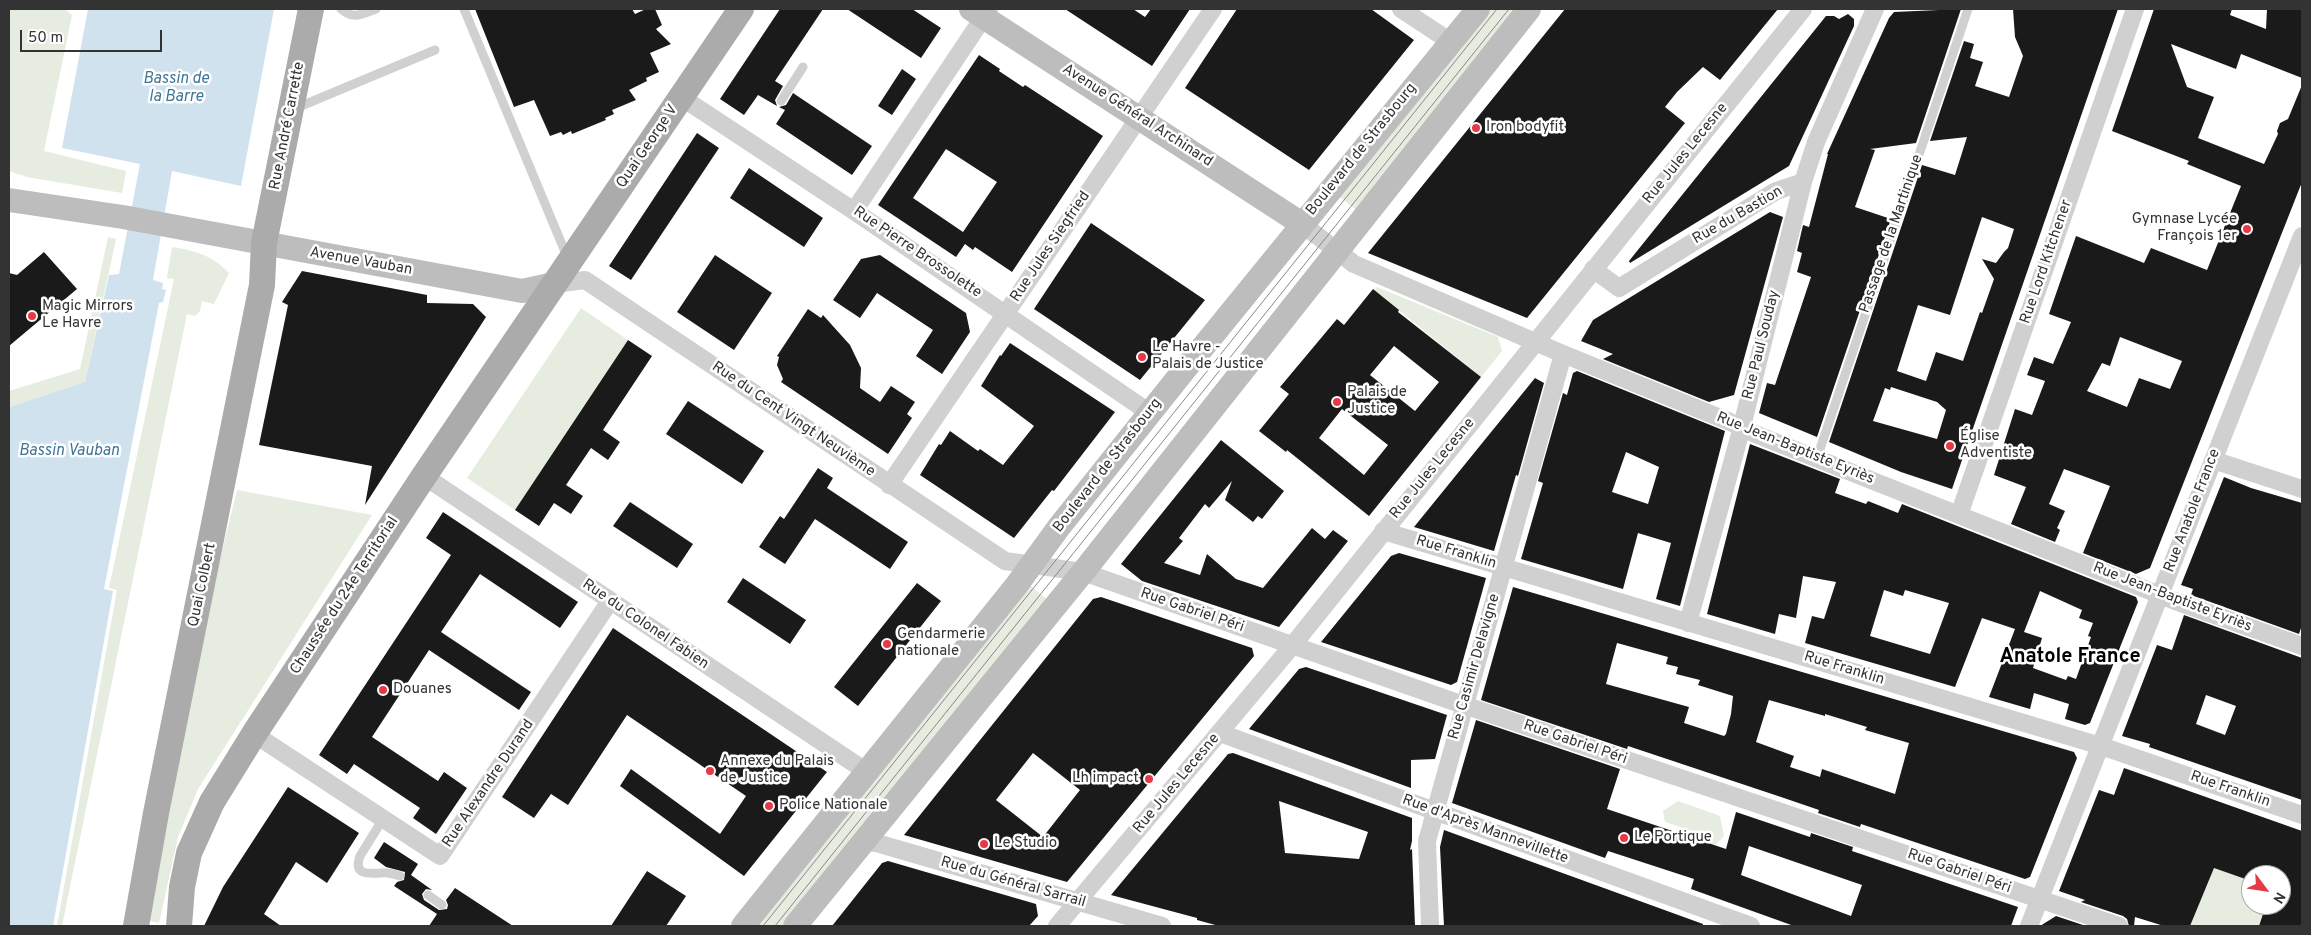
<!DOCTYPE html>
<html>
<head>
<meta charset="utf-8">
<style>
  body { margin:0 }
  #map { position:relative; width:2311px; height:935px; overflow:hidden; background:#fff; font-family:Overpass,sans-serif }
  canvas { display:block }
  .frame { position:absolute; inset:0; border:10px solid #333; pointer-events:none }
  .north { position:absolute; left:2241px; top:865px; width:50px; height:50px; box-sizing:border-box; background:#fff; border:1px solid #adadad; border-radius:50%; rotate:121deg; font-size:14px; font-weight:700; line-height:20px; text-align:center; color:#333 }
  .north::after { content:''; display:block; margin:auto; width:18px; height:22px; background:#e63946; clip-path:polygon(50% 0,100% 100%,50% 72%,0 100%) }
  .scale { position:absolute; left:20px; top:30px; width:142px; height:22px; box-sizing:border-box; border:2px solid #333; border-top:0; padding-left:6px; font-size:15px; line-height:18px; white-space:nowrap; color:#333; -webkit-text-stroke:4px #fff; paint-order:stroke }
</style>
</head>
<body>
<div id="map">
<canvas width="2311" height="935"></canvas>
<div class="frame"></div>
<div class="north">N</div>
<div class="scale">50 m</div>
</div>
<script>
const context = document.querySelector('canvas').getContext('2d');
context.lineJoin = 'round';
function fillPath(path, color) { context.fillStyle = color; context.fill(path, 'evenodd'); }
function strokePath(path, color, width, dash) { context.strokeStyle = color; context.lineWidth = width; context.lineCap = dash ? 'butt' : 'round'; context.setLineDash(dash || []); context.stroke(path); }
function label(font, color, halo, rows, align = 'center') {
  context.font = font + ' Overpass,sans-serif'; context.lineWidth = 5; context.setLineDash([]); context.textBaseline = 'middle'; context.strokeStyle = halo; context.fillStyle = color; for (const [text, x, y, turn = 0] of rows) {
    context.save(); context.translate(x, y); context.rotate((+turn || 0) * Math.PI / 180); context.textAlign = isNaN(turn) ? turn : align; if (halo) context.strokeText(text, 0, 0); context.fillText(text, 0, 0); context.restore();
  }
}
fillPath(new Path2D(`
  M9,9h58v2l5,4 -28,136 82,20 -4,22 -95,-16 -18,-6z
  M1485,9h36l-162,203 -22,-17z
  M108,237l8,2 -31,143 -76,25v-16l71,-22z
  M172,247c24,4 40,8 57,26l-15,31 -12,-3 -2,10 -5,5 -8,-2 -125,612h-5l60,-336 -8,-2 65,-309 -7,-1z
  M1377,287l121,50 4,14 -21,26 -107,-87z
  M581,308l47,32 -113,170 -48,-32z
  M237,490l135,25 -174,274 -20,48 -19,86 -14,-3 72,-348z
  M1026,582l22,18 -261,326h-37z
  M1678,801l42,15 4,20 -9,9 -19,-6 2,-6 -33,-11 -2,-11z
  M2214,868l37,13v24h15l-7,21h-69z`), '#e6ecdf');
fillPath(new Path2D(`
  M88,9h186l-33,177 -69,-15 -19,109 10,3 -1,6 4,1 -3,12 -4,1 -55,286 9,2 -60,335h-44v-519l76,-25 24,-107 10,-1 21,-110 -78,-16z`), '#cfe2ee');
fillPath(new Path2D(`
  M475,9h157l3,5 11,-5h9l7,16 -6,4 15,15 -21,9 9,19 -13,6 1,3 -18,9 7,10 -24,10 2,4 -9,4 1,2 -34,14 -1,-3 -8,4 -2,-3 -11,4 -16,-36 -20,7z
  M780,9h43l-48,72 8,5 -8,14 2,6 -19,-11 -14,20 -24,-16z
  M847,9h65l29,19 -20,30z
  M1065,9h68l12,8 6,-8h39l-38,57z
  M1237,9h134l43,31 -105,130 -124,-82z
  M1565,9h213l-58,71 -17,-13 -26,25 -12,15 20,16 -158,195 -159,-65z
  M1961,9l-45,134 -46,6 5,1 -20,57 36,12 -74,218 -58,-24 8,-30 8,2 36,-108 -14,-5 5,-19 -5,-2 6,-26 6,2 19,-73h-1l62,-136 5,-6z
  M2013,9h105l-166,480 -51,-17 -72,-30 93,-277 33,10 12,-38 -37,4 34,-100 10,3 -4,14 13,4 -8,24 34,11 14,-41 -8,-19zM1982,217l32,12 -6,19 -4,4 -8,11 -14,-4 12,20 -12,34 -2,-1 -17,49 -27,-9 -10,29 -29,-10 21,-66 32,10zM1891,387l46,15 9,8 -9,29 -64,-18 12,-33 5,2z
  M2154,9h78l-2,6 36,14 1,-20h35v69l-61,-24 -5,15 -65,-25 16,43 27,10 -16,41 66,26 14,-30 -1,-3 3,-8 8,-4 14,-34v97l-152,386 -14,6 -53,-21 27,-67 -46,-17 -15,35 16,7 -8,17 3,2 -5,12 -44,-18 15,-37 -32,-12 21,-66 17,6 13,-34 -18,-6 7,-18 19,7 18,-42 -22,-8 27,-78 68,27 7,-15 56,22 34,-84 -54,-22 2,-3 -77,-30zM2120,337l62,24 -12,28 -31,-11 -12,29 -40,-16 15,-28 8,3z
  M1848,14l6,5v7l-65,140 -159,97 -1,-2 197,-245h8l5,3z
  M979,55l21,14 -1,2 24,16 2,-2 78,51 -91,136 -37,-25 -2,3 -8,-6 -9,13 -78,-52zM946,149l51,33 -34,50 -50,-34z
  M902,69l14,10 -24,36 -14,-9z
  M793,93l79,53 -20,29 -76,-51 9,-14 -6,-3 7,-2z
  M697,133l22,15 -88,132 -22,-14z
  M749,168l74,50 -19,29 -74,-49z
  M1770,212l13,5 -49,178 -25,7 -106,-43 10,-5 -32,-13 12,-21z
  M1091,223l114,77 -65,80 -106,-71z
  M44,252l33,37 -68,57v-73l8,2z
  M715,255l57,38 -38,57 -57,-38z
  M880,255l86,58 4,19 -28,42 -26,-18 17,-26 -56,-37 -17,25 -27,-18 28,-41z
  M302,271l125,24v8l46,1 13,13 -121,188 7,-39 -113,-21 29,-140 -6,-3z
  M1373,289l26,21 -1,2 83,65 -112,139 -82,-66 -1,2 -27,-21 30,-37 -9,-7 57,-68 7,6zM1394,346l45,36 -24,29 -45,-36zM1342,409l46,36 -24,30 -45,-37z
  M808,309l13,9 2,-3 27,30 11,23 -1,20 20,14 11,-16 24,16 -8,12 5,4 -24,36 -107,-72 2,-3 -6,-14 2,-8 -2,-1z
  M628,340l24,16 -49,74 17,12 -12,18 -17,-12 -25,37 17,11 -12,18 -17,-11 -15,23 -24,-16z
  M1010,343l105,69 -61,79 -2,-1 -38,48 -94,-63 19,-31 2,1 9,-14 28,20 2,-2 23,16 31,-39 -53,-40 19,-31 1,1z
  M1577,371l148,60 -45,175 -24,-7 15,-56 -33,-10 -15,56 -102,-30 22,-76 -5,-2 25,-88 4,2 6,-22zM1626,452l33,15 -11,37 -36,-12z
  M1535,378l9,5 -26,93 -2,-1 -22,76 -80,-24z
  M688,401l76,50 -22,33 -76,-50z
  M1221,440l63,51 -22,28 -4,-3 -5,6 -28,-22 7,-19 -23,27 -4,-4 -26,34 4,3 -19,22 36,12 7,-21 29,25 27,9 49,-60 13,11 8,-9 15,11 -69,86 -137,-46 -21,-17z
  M1750,444l90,35 -5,14 31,11 2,-3 30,12 4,-9 234,93 2,5 -48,121 -5,2 -20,-6 4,-15 -35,-11 -4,16 -41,-12 26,-68 27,9 -9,30 33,12 2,-4 8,3 15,-42 -3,-1 5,-13 -14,-5 3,-8 -42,-19 -16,41 -42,-14 -27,69 -150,-44 7,-27 12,3 12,-37 -33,-6 -7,42 -17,-4 -4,20 -68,-20zM1884,590l19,6 2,-6 44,13 -19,51 -60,-18z
  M818,468l15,10 -6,10 81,54 -18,27 -75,-50 -30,45 -26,-17 21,-31 4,3z
  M2224,477l27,11 51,15v122l-3,9 -108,-39 2,-6 -12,-4z
  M630,502l63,42 -16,24 -64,-42z
  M443,512l135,90 -18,26 -80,-54 -39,58 90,60 -12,18 -90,-60 -57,87 66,44 6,-9 23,16 -31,46 -23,-16 7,-10 -66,-44 -7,10 -28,-19 132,-200 -25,-17z
  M1399,553l87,25 -29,104 -6,3 -130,-43 70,-86z
  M743,578l63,42 -16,24 -63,-42z
  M917,583l24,18 -83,105 -24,-19z
  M1513,587l561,165 3,6 -47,119 -5,2 -164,-55 -1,3 -42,-14 1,-3 -38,-13 -153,-51 -1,3 -146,-49zM1617,643l51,14 -2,7 12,3 -2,7 24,6 -2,5 35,11 -2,18 -5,20 -2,2 -40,-13 5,-16 -83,-23zM1769,700l56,16v-2l42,13 -2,3 44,13 -14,51 -73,-25 -2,8 -30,-10 4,-11 -38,-14z
  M1101,597l151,51 2,8 -187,226 -163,-47 189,-236zM1033,753l47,37 -37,47 -47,-37z
  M2184,615l118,43v142l-153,-53 1,-3 -28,-8 35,-91 15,5zM2206,695l30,11 -11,29 -29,-11z
  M613,628l214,144 -83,104 -124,-90 11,-17 89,65 26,-38 -119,-81 -59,90 -17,-11 -17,24 -32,-21z
  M1306,667l141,48 -12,44 -24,1v28l-162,-59 50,-60z
  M1476,720l144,49 -13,40 119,40 10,-37 74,25 1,-4 42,14 -1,4 166,56 -7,19h-217l-103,-37 3,-10 -86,-28 -3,7 -153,-55zM1749,846l113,39 -11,31 -110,-41z
  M1233,753l179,65v23l-2,9 2,-1 3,77h-196l-22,-6v-2l-86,-23 117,-141zM1279,801l89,31 -9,27 -74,-6z
  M2124,768l178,63v95h-43l7,-21h15v-30h-30v6l-37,-13 -24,58h-26l-29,-9 -1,9h-5l-2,-7 -4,-3 -42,-14 4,-2 -26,-9 40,-101 15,5z
  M288,787l71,46 -32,50 -31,-21 -32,52 17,12h-77l19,-39z
  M1444,830l259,94v2h-259l-4,-79z
  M384,842l34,22 -7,11 35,25 9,-12 58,38h-84l8,-12 -43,-28 3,-4 7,-2 1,-8 -19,-5 -12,-9zM426,889l6,1 14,10 2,5 -1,4 -8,1 -15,-10 -2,-6z
  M888,861l148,43 2,12 -9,10h-197l50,-63z
  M647,871l39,25 -20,30h-55z
  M2056,916l30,10h-46z`), '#1a1a1a');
strokePath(new Path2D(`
  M341,9c12,11 22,5 35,0
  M464,9l104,250
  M781,101l22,-34
  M294,109l141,-59
  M1817,458l151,-449
  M383,819l-23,37c-7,19 8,18 21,17 6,-1 13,1 19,3
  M428,895l14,10`), '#d0d0d0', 9);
strokePath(new Path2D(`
  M1401,9l50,33
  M681,97l173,114 296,202
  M854,211l135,-202
  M1302,224l52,40 209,90 165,67 27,13 420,167 127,45
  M1593,269l26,19 157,-97 27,-9
  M554,284l31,-4 420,281 78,11 369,129 667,225
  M2213,460l89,29
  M424,476l443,296
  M889,485l324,-476
  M1959,515l176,-506
  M1383,531l718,215 201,69
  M1688,623l52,-189 63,-252 13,-40 59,-133
  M1220,733l531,193
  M254,734l186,122 170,-255
  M863,841l17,3 282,82
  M1057,926l235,-280 511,-637
  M1430,926l-3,-85 136,-487
  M2029,926l273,-690`), '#d0d0d0', 18);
strokePath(new Path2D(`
  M971,9l331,215
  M9,200l114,17 399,74 32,-7
  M743,926l273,-340 43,-59 122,-153 297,-365
  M795,926l288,-354 446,-563`), '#bdbdbd', 24);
strokePath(new Path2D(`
  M136,926l20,-113 106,-528 2,-42 47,-234
  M179,926l3,-39 7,-34 23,-51 42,-68 170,-258 317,-467`), '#ababab', 26);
strokePath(new Path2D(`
  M763,926l734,-917
  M775,926l734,-917`), '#888', 1);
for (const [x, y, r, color] of [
  [1476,128,5,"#e63946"],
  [2247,229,5,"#e63946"],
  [32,316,5,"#e63946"],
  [1142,357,5,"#e63946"],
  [1337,402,5,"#e63946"],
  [1950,446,5,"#e63946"],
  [887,644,5,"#e63946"],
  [383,690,5,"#e63946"],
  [710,771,5,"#e63946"],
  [1149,779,5,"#e63946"],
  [769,806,5,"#e63946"],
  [1624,838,5,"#e63946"],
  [984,844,5,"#e63946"]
]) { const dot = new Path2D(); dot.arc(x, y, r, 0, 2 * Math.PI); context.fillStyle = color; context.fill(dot); strokePath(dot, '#fff', 2); }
label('15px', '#333', '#fff', [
  ["Avenue Général Archinard",1137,116,33],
  ["Rue André Carrette",288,126,-79],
  ["Quai George V",648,147,-56],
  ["Boulevard de Strasbourg",1362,150,-51],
  ["Rue Jules Lecesne",1686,154,-51],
  ["Rue du Bastion",1738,216,-30],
  ["Passage de la Martinique",1892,234,-71],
  ["Rue Jules Siegfried",1051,247,-56],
  ["Rue Pierre Brossolette",917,253,34],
  ["Avenue Vauban",361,262,10],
  ["Rue Lord Kitchener",2047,262,-71],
  ["Rue Paul Souday",1762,345,-76],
  ["Rue du Cent Vingt Neuvième",793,420,34],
  ["Rue Jean-Baptiste Eyriès",1795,449,22],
  ["Boulevard de Strasbourg",1108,466,-52],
  ["Rue Jules Lecesne",1433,469,-51],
  ["Rue Anatole France",2193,511,-69],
  ["Rue Franklin",1456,553,17],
  ["Quai Colbert",203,585,-78],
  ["Chaussée du 24e Territorial",345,596,-57],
  ["Rue Jean-Baptiste Eyriès",2172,598,21],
  ["Rue Gabriel Péri",1192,611,19],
  ["Rue du Colonel Fabien",645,625,34],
  ["Rue Casimir Delavigne",1475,667,-74],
  ["Rue Franklin",1844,669,17],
  ["Rue Gabriel Péri",1575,743,19],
  ["Rue Alexandre Durand",489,784,-56],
  ["Rue Jules Lecesne",1177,784,-50],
  ["Rue Franklin",2230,790,19],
  ["Rue d'Après Mannevillette",1485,830,20],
  ["Rue Gabriel Péri",1959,872,19],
  ["Rue du Général Sarrail",1013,883,16]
]);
label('15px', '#333', '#fff', [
  ["Iron bodyfit",1486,128],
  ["Gymnase Lycée",2237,220,"right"],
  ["François 1er",2237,237,"right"],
  ["Magic Mirrors",42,307],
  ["Le Havre",42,324],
  ["Le Havre -",1152,348],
  ["Palais de Justice",1152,365],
  ["Palais de",1347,393],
  ["Justice",1347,410],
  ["Église",1960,437],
  ["Adventiste",1960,454],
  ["Gendarmerie",897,635],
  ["nationale",897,652],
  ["Douanes",393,690],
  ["Annexe du Palais",720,762],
  ["de Justice",720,779],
  ["Lh impact",1139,779,"right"],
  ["Police Nationale",779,806],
  ["Le Portique",1634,838],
  ["Le Studio",994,844]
], 'left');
label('italic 16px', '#3f7597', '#fff', [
  ["Bassin de",176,80],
  ["la Barre",176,98],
  ["Bassin Vauban",69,452]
]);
label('bold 20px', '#000', '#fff', [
  ["Anatole France",2070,658]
]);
</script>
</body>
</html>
